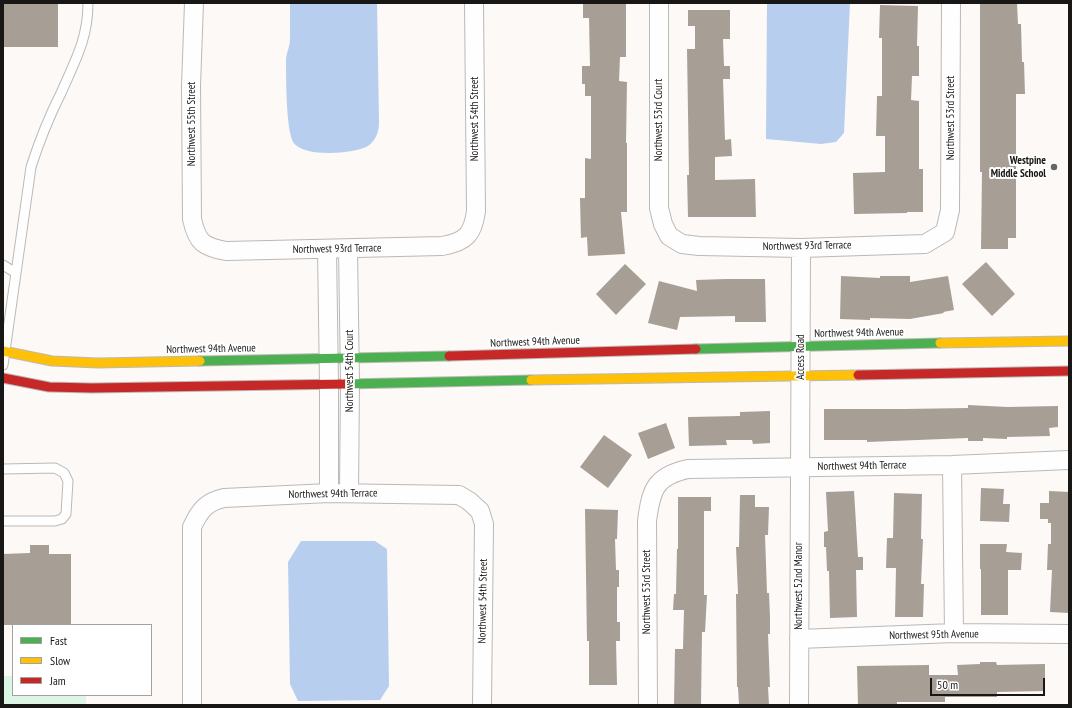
<!DOCTYPE html>
<html>
<head>
<meta charset="utf-8">
<style>
  body { margin:0 }
  #map { position:relative; width:1072px; height:708px; overflow:hidden; background:#fcf9f7; font-family:"PT Sans Narrow",sans-serif }
  canvas { display:block }
  .frame { position:absolute; inset:0; border:4px solid #191715; pointer-events:none }
  .legend { position:absolute; left:12px; top:624px; width:140px; height:72px; box-sizing:border-box; background:#fff; border:1px solid #a3a2a1; margin:0; padding:5px 7px; list-style:none; font-size:12px; color:#191715 }
  .legend li { display:flex; align-items:center; gap:8px; height:20px }
  .legend b { width:20px; border:1px solid #a3a2a1 }
  .scale { position:absolute; left:930px; top:678px; width:115px; height:18px; box-sizing:border-box; border:2px solid #191715; border-top:0; padding-left:5px; font-size:12px; line-height:14px; white-space:nowrap; color:#191715; -webkit-text-stroke:3px #fff; paint-order:stroke }
</style>
</head>
<body>
<div id="map">
<canvas width="1072" height="708"></canvas>
<div class="frame"></div>
<ul class="legend">
<li><b style="height:5px;background:#4caf50"></b>Fast</li>
<li><b style="height:5px;background:#ffc107"></b>Slow</li>
<li><b style="height:5px;background:#c62828"></b>Jam</li>
</ul>
<div class="scale">50 m</div>
</div>
<script>
const context = document.querySelector('canvas').getContext('2d');
context.lineJoin = 'round';
function fillPath(path, color) { context.fillStyle = color; context.fill(path, 'evenodd'); }
function strokePath(path, color, width, dash) { context.strokeStyle = color; context.lineWidth = width; context.lineCap = dash ? 'butt' : 'round'; context.setLineDash(dash || []); context.stroke(path); }
function label(font, color, halo, rows, align = 'center') {
  context.font = font + ' "PT Sans Narrow",sans-serif'; context.lineWidth = 4; context.setLineDash([]); context.textBaseline = 'middle'; context.strokeStyle = halo; context.fillStyle = color; for (const [text, x, y, turn = 0] of rows) {
    context.save(); context.translate(x, y); context.rotate((+turn || 0) * Math.PI / 180); context.textAlign = isNaN(turn) ? turn : align; if (halo) context.strokeText(text, 0, 0); context.fillText(text, 0, 0); context.restore();
  }
}
fillPath(new Path2D(`
  M3,676h10v19h73v10h-83z`), '#ddf5e4');
fillPath(new Path2D(`
  M290,3h87l2,119c0,10 -3,18 -11,24 -14,8 -65,12 -75,-4 -7,-14 -7,-65 -7,-82 0,-7 4,-13 4,-21 0,-12 0,-24 0,-36z
  M767,3h83l-6,130 -8,9 -15,2 -55,-5z
  M301,541h74l12,8 2,137 -9,14 -82,1 -8,-17 -2,-122z`), '#b7ceef');
fillPath(new Path2D(`
  M3,3h55v44h-55z
  M583,3h43v54h-6l-1,24 8,1 -1,61h1v69h-6l4,42 -37,2 -1,-19 -6,1 -1,-40h5v-40l6,1v-63h-6v-12h-3v-18h8l-1,-48h-6z
  M980,3h37l1,21h3l1,38h2l1,32h-9v144h-8v11h-27l1,-77h-2z
  M880,5l38,1 -1,40h2v30h-7l-1,24 8,1v68h4v43h-16v1l-53,1 -1,-41 32,-1v-36h-9l1,-40h5v-58h-3z
  M688,10h42v29h-7l1,27h6v13h-7l2,61 6,-1 1,17 -17,1v23l40,-1 1,38h-68l-1,-42h2l-2,-126h8v-23h-7z
  M986,262l29,32 -23,22 -30,-32z
  M625,264l21,20 -30,31 -20,-21z
  M841,276l39,2v-2h30v6l38,-6 6,34 -11,2 1,1 -34,6 -40,-1v2l-30,-1z
  M726,279h39l1,43h-31v-6l-55,1 -3,13 -29,-7 11,-42 38,10 -1,-11z
  M968,405l39,2 51,-1v21l-9,1 1,8 -43,1v2l-24,-1v3h-15v-3l-101,4v-2h-43v-31h81l63,-1z
  M770,411v32l-17,1 -1,-4h-26l1,5 -38,1 -1,-29 52,-1v-4z
  M666,423l9,25 -27,11 -10,-26z
  M604,435l28,20 -24,33 -28,-21z
  M981,488l23,1 -1,15h7l-1,18 -29,-1z
  M854,491l4,66h5v13h-7l1,47 -27,1 -1,-47h-2l-1,-24h-2v-15l4,-1 -2,-39z
  M1049,491l20,1v121l-19,-1 2,-42h-5l1,-26h3v-21h-3v-4h-8v-16h9z
  M894,493l28,1 -1,45h2l-2,45h3l-1,33h-28l1,-49h-10l1,-30h6z
  M740,495h15v12h14l-1,28h-3l2,58h2l1,24v17h-2l2,53h-2l1,18h-30l-1,-18h-1l-1,-93h2l-2,-47h3z
  M678,497h33v14h-7v84h3l-2,37h-3l-1,73h-27l1,-56h8l1,-39h-11l1,-16h2l1,-45h1z
  M585,509l33,1 -1,29h-2l1,31h3v17h-2v35h3v19h-4l1,44h-28v-44h-2z
  M980,544h27l-1,8 16,1 -1,17h-13v45h-27v-46h-1z
  M30,545h19v9h22v71h-68v-71l27,-1z
  M980,662h16l1,3 48,-1v27l-48,1v5h-52v5h-48v3h-39l-1,-39 72,-1v10h29l-1,-10 23,-1z`), '#a79e96');
const lane = new Path2D(`
  M3,265l13,8
  M3,365l28,-198c8,-25 18,-50 30,-74 14,-32 27,-54 27,-90
  M3,469l52,-1 9,5 4,8 -2,33 -4,5 -7,2h-52`);
const street = new Path2D(`
  M194,3l-3,83 1,133c5,23 11,28 34,32l216,-5c24,-4 31,-12 34,-35l-2,-208
  M659,3v205l4,16 6,12 13,8 17,2 102,2 124,-4 20,-12 5,-22 1,-207
  M327,249l2,135v109
  M348,249l2,134 -1,110
  M952,465l2,168
  M799,639l155,-6 115,1
  M192,705v-178c8,-17 14,-25 32,-29l105,-5 130,2 10,6 11,10 4,13 -2,181
  M648,705l-1,-184c4,-31 8,-45 41,-52l264,-4 117,-5
  M799,705l2,-457`);
const fast = new Path2D(`
  M696,349l244,-6
  M200,361l249,-5
  M346,384l185,-4`);
const slow = new Path2D(`
  M940,343l129,-2
  M3,351l49,10 46,2 102,-2
  M531,380l327,-5`);
const jam = new Path2D(`
  M449,356l247,-7
  M858,375l211,-4
  M3,378l46,9 43,1 254,-4`);
strokePath(lane, '#bbb9b7', 11);
strokePath(street, '#bbb9b7', 20);
strokePath(fast, '#bbb9b7', 11);
strokePath(slow, '#bbb9b7', 11);
strokePath(jam, '#bbb9b7', 11);
strokePath(lane, '#fffefe', 9);
strokePath(street, '#fffefe', 18);
strokePath(fast, '#4caf50', 9);
strokePath(slow, '#ffc107', 9);
strokePath(jam, '#c62828', 9);
for (const [x, y, r, color] of [
  [1054,167,4,"#686664"]
]) { const dot = new Path2D(); dot.arc(x, y, r, 0, 2 * Math.PI); context.fillStyle = color; context.fill(dot); strokePath(dot, '#fff', 1.5); }
label('11px', '#191715', '#fff', [
  ["Northwest 53rd Street",951,118,-90],
  ["Northwest 54th Street",475,119,-90],
  ["Northwest 53rd Court",659,120,-90],
  ["Northwest 55th Street",192,124,-90],
  ["Northwest 93rd Terrace",807,246,-1],
  ["Northwest 93rd Terrace",337,249,-1],
  ["Northwest 94th Avenue",859,333,-1],
  ["Northwest 94th Avenue",535,342,-2],
  ["Northwest 94th Avenue",211,349,-1],
  ["Access Road",801,357,-90],
  ["Northwest 54th Court",350,371,-90],
  ["Northwest 94th Terrace",862,466,-1],
  ["Northwest 94th Terrace",333,494,-1],
  ["Northwest 52nd Manor",799,586,-90],
  ["Northwest 53rd Street",647,592,-90],
  ["Northwest 54th Street",483,601,-89],
  ["Northwest 95th Avenue",934,635,-1]
]);
label('bold 11px', '#191715', '#fff', [
  ["Westpine",1046,161],
  ["Middle School",1046,174]
], 'right');
</script>
</body>
</html>
